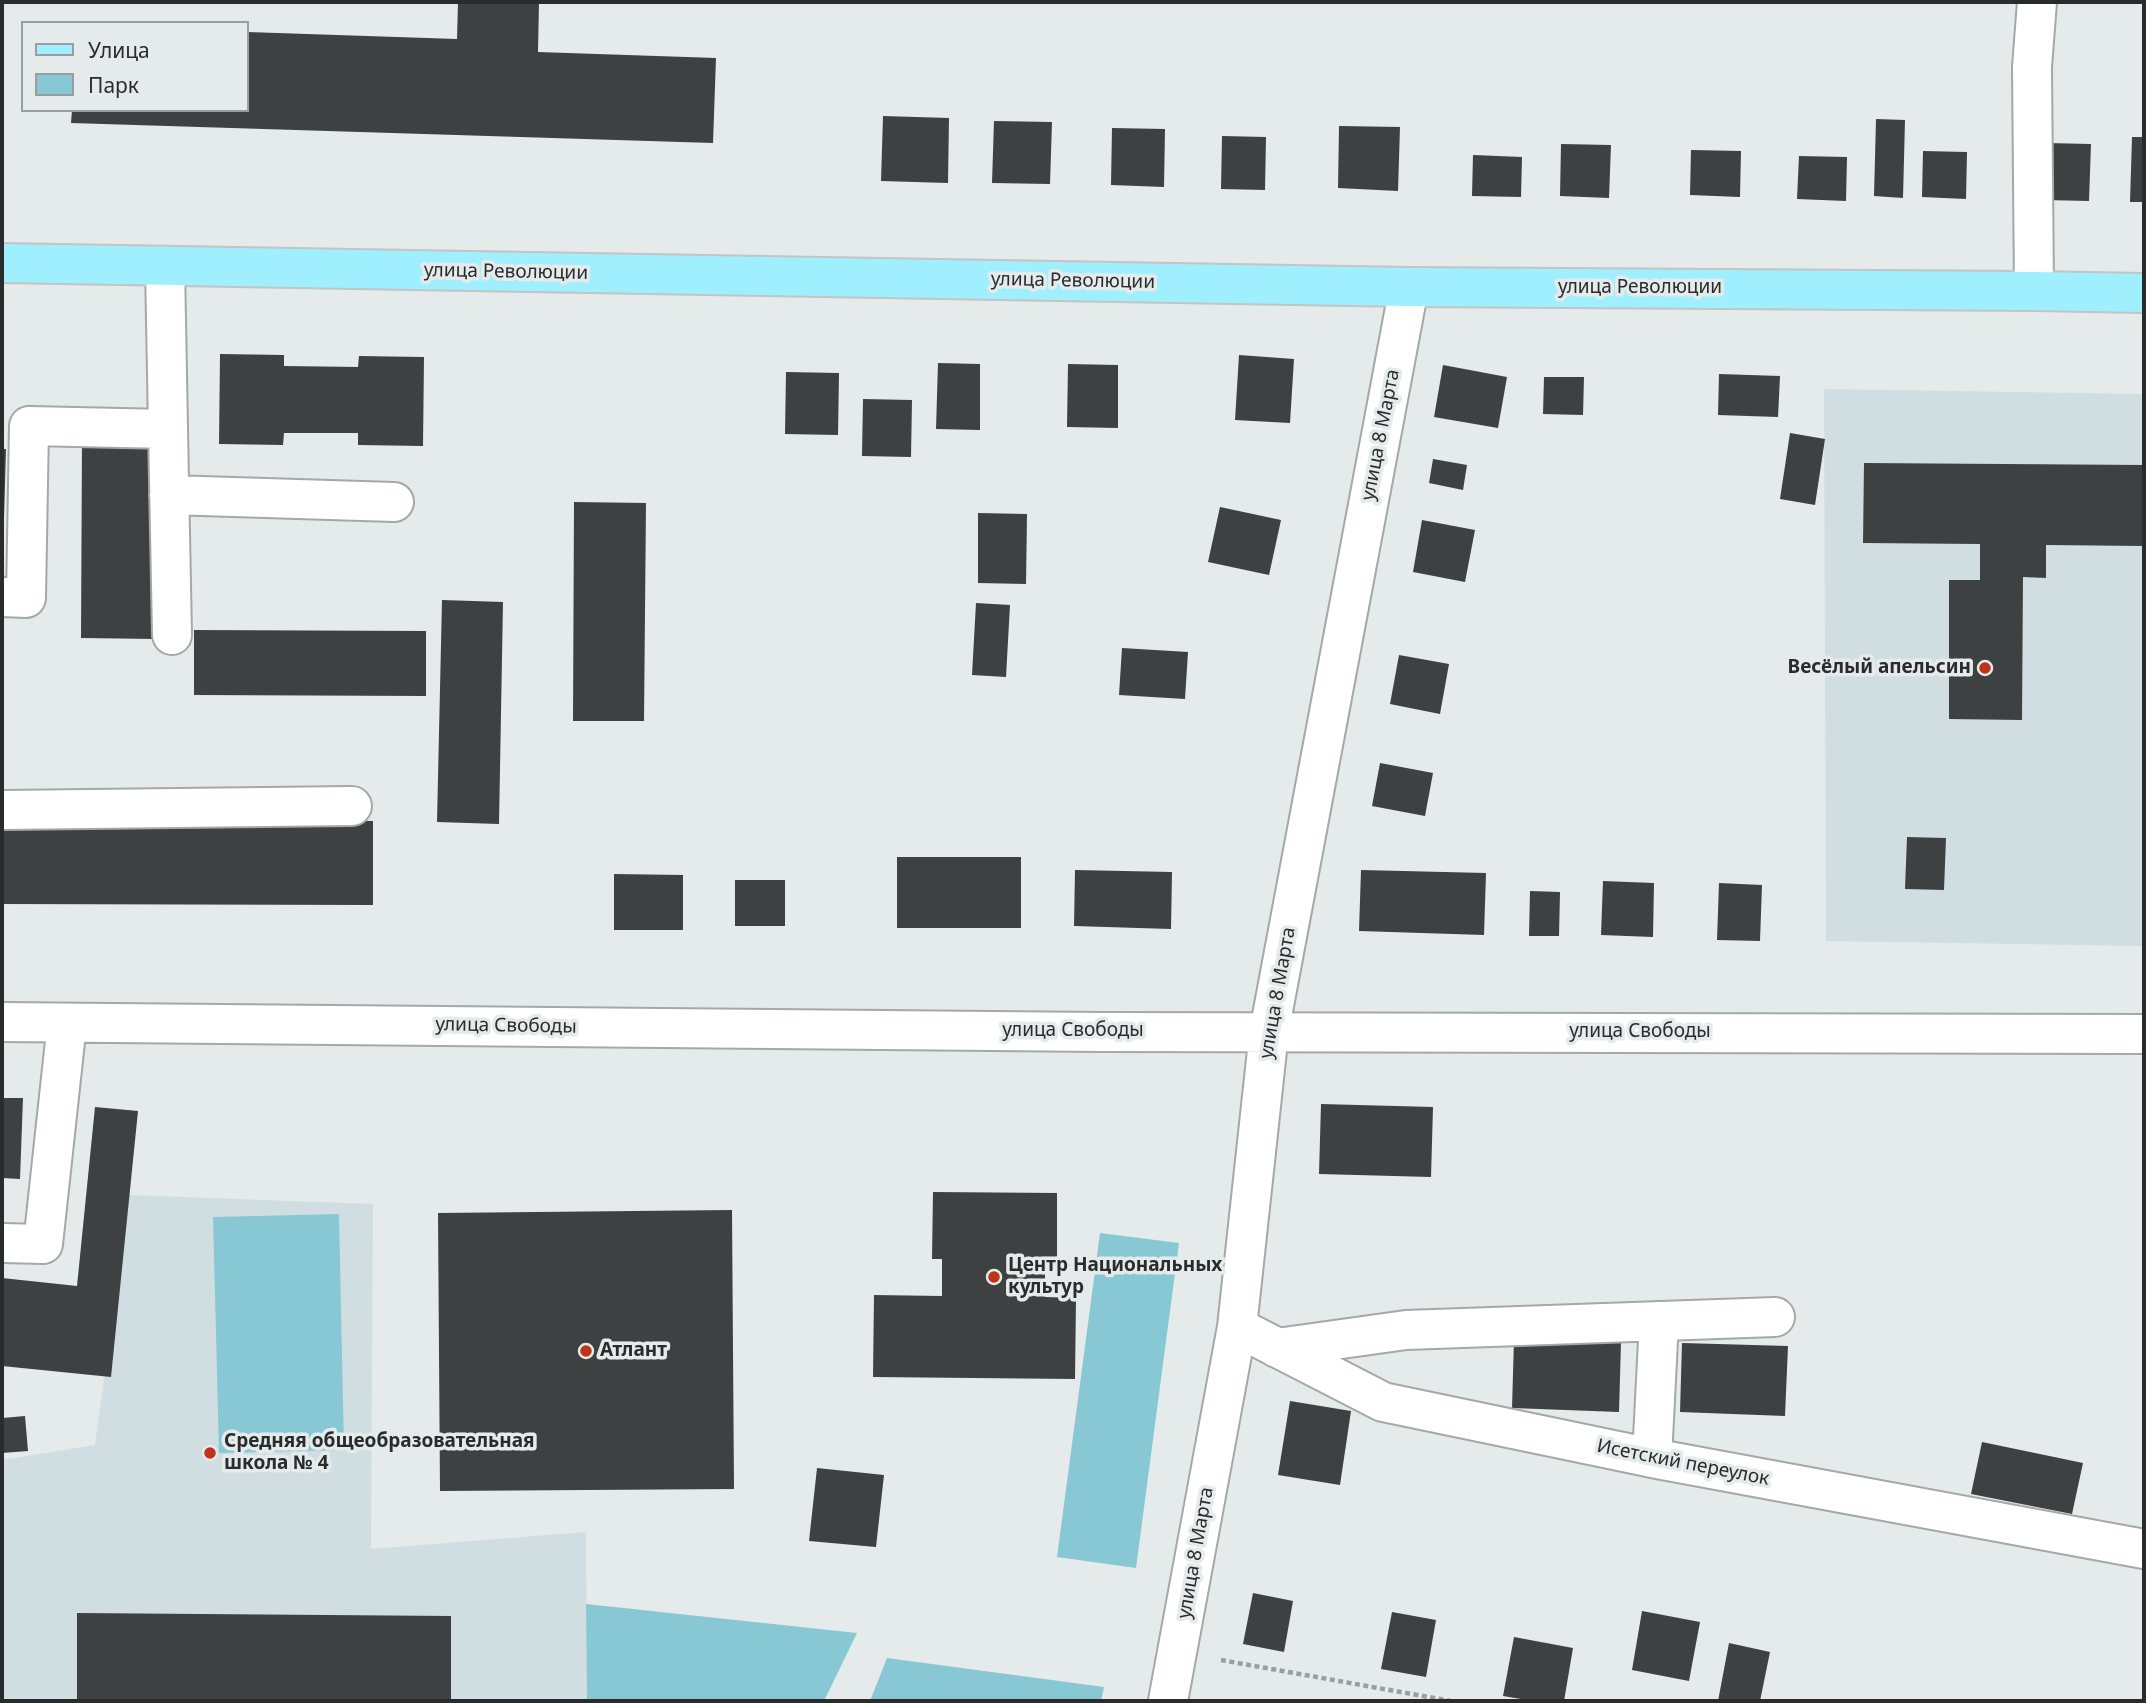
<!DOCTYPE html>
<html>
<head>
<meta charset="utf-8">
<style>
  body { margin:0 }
  #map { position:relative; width:2146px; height:1703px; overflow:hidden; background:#e5eaeb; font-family:"Noto Sans",sans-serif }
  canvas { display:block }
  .frame { position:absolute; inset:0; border:4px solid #292b2c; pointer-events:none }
  .legend { position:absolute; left:21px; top:21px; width:228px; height:91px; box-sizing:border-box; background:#e5eaeb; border:2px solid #9a9e9f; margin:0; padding:9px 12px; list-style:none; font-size:21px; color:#292b2c }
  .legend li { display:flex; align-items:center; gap:14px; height:35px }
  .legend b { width:35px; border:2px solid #9a9e9f }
</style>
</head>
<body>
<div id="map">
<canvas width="2146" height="1703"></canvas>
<div class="frame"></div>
<ul class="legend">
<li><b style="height:9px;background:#a0efff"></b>Улица</li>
<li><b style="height:19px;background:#88c8d5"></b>Парк</li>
</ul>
</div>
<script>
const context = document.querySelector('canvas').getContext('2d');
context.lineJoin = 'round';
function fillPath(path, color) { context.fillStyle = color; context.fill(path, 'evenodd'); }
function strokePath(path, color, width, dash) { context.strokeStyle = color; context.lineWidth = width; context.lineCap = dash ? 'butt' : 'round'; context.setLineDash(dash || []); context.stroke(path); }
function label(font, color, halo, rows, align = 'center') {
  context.font = font + ' "Noto Sans",sans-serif'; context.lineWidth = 7; context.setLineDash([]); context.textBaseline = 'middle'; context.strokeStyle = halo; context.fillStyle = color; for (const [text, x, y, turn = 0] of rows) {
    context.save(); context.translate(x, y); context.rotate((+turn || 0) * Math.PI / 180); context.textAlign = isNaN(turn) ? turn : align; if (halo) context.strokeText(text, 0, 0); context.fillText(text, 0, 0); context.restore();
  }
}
fillPath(new Path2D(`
  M1824,389l320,5v552l-318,-5z
  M129,1195l244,9 -2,345 215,-17 1,169h-585v-241l93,-15z`), '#d1dee1');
fillPath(new Path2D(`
  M339,1214l5,236 -125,3 -6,-236z
  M1100,1233l79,10 -43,325 -79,-11z
  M586,1604l271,29 -33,68h-237z
  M887,1658l217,29 -3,14h-231z`), '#88c8d5');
fillPath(new Path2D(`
  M458,2h81l-1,50 178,6 -3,85 -642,-20 1,-13h175v-78l210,7z
  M883,116l66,2 -1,65 -67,-2z
  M1876,119l29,1 -2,78 -29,-2z
  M994,121l58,1 -2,62 -58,-1z
  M1339,126l61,1 -2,64 -60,-3z
  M1112,128l53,1 -1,58 -53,-2z
  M1222,136l44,1 -1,53 -44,-1z
  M2132,137h12v65h-14z
  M2046,143l45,1 -2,57 -45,-1z
  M1561,144l50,1 -2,53 -49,-2z
  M1691,150l50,1 -1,46 -50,-2z
  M1923,151l44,1 -1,47 -44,-2z
  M1473,155l49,2 -1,40 -49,-1z
  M1799,156l48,1 -1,44 -49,-2z
  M220,354l64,1v11l74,1 1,-11 65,1 -1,89 -65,-1v-12h-74l-1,12 -64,-1z
  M1239,355l55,4 -4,64 -55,-3z
  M938,363l42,1v66l-44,-1z
  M1068,364l50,1v63l-51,-1z
  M1443,365l64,12 -9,51 -64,-11z
  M786,372l53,1 -1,62 -53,-1z
  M1719,374l61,2 -2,41 -60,-2z
  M1544,377h40l-1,38 -40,-1z
  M863,399l49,1 -1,57 -49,-1z
  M1790,433l35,6 -10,66 -35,-6z
  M82,438h75l-2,201 -74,-1z
  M2,449h4l-2,69h-2z
  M1433,459l34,6 -4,25 -34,-7z
  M1864,463l280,2v81l-98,-1v33l-23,-1 -1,143 -73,-1v-139h31v-36l-117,-1z
  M574,502l72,1 -2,218h-71z
  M1220,507l61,13 -12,55 -61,-13z
  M978,513l49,1 -1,70 -48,-1z
  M1422,520l53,10 -10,52 -52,-10z
  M442,600l61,2 -4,222 -62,-2z
  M976,603l34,2 -4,72 -34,-2z
  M194,630l232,1v65l-232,-1z
  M1122,648l66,4 -3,47 -66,-4z
  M1399,655l50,9 -9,50 -50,-10z
  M1380,763l53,10 -8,43 -53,-10z
  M2,820l371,1v84l-371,-1z
  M1907,837l39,1 -2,52 -39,-1z
  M897,857h124v71h-124z
  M1075,870l97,2 -1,57 -97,-3z
  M1361,870l125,3 -2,62 -125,-4z
  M614,874l69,1v55h-69z
  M735,880h50v46h-50z
  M1603,881l51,2 -1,54 -52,-2z
  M1719,883l43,2 -2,56 -43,-1z
  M1530,891l30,1 -1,44h-30z
  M2,1098h21l-3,81 -18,-1z
  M1321,1104l112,3 -2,70 -112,-3z
  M95,1107l43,4 -27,266 -109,-11v-88l75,8z
  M933,1192l124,1v66h-12v38l31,1 -1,81 -202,-2 1,-82 68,1v-37h-10z
  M732,1210l2,279 -294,2 -2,-278z
  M1514,1339l107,3 -2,70 -107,-4z
  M1682,1343l106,3 -3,70 -105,-4z
  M1290,1401l61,10 -11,74 -62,-10z
  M25,1416l3,35 -26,2v-35z
  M1982,1442l101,21 -11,51 -101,-20z
  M817,1468l67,7 -8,72 -67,-6z
  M1253,1593l40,8 -9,51 -41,-8z
  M1642,1611l58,11 -11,59 -57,-11z
  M1392,1612l44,8 -10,57 -45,-8z
  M77,1613l374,3v85h-310v-2h-64z
  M1514,1637l59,11 -9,53h-31l-30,-5z
  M1729,1643l41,9 -10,49h-42z`), '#3d4142');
const minor = new Path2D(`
  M2034,291l-2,-224 5,-65
  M168,429l4,206
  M169,495l225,7
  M2,597l24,1 3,-172 139,3 -3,-163
  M2,810l350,-4
  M2,1022l1100,10 1042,2
  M2,1243l41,1 24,-221
  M1237,1327l146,75 269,56 492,91
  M1277,1348l129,-18 369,-13
  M1652,1458l7,-137
  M1168,1701l69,-374 32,-295 140,-745`);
const major = new Path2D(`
  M2,263l1407,24 625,4 110,2`);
strokePath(minor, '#a4a8aa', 42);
strokePath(major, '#c3c4c4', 42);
strokePath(new Path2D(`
  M1221,1660l230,41`), '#9a9e9f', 4.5, [5, 3.5]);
strokePath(minor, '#fff', 38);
strokePath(major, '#a0efff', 38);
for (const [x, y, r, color] of [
  [1985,668,7,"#bf331b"],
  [994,1277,7,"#bf331b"],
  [586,1351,7,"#bf331b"],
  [210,1453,7,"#bf331b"]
]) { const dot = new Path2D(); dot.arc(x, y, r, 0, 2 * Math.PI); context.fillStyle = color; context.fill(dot); strokePath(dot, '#e5eaeb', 2.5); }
label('19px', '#292b2c', '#e5eaeb', [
  ["улица Революции",506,272,1],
  ["улица Революции",1073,281,1],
  ["улица Революции",1640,288],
  ["улица 8 Марта",1381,435,-79],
  ["улица 8 Марта",1278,993,-80],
  ["улица Свободы",506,1026,1],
  ["улица Свободы",1073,1031],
  ["улица Свободы",1640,1032],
  ["Исетский переулок",1683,1463,11],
  ["улица 8 Марта",1196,1553,-80]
]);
label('bold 19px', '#292b2c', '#e5eaeb', [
  ["Весёлый апельсин",1971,668,"right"],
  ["Центр Национальных",1008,1266],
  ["культур",1008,1288],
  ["Атлант",600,1351],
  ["Средняя общеобразовательная",224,1442],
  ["школа № 4",224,1464]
], 'left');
</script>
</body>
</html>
